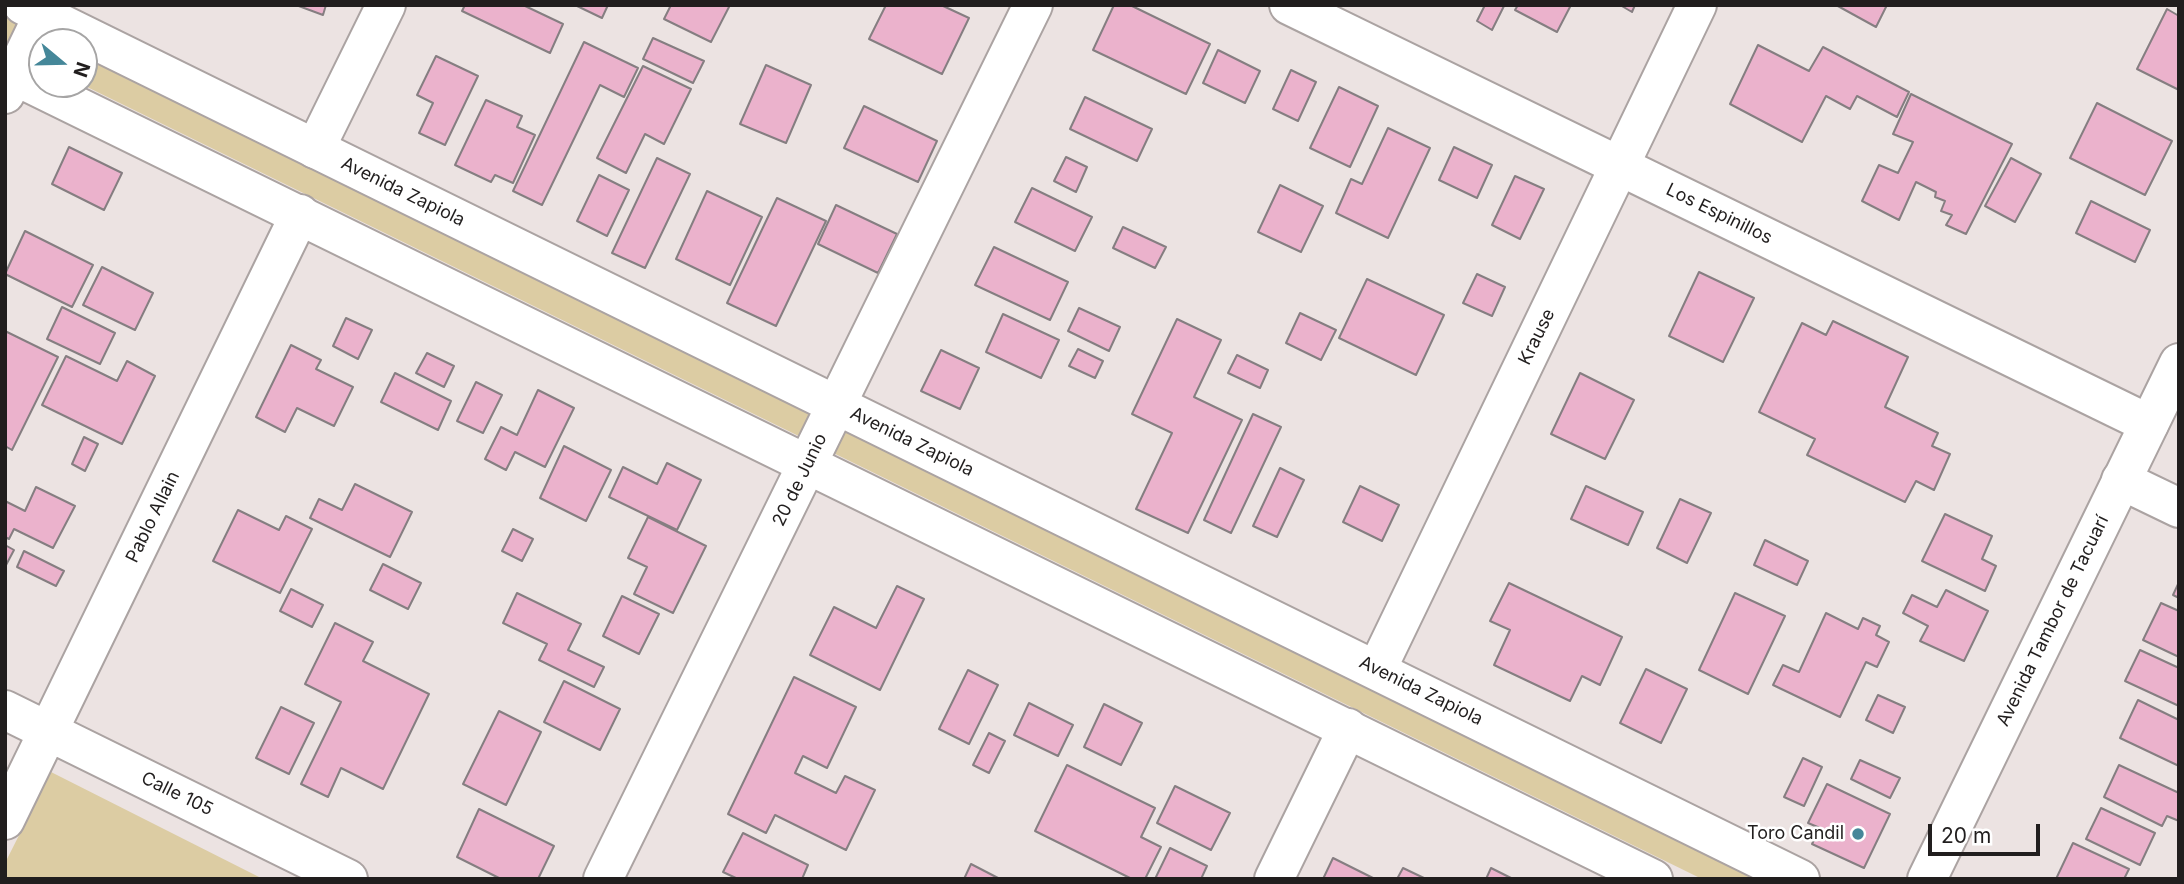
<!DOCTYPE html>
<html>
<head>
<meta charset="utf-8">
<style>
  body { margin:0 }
  #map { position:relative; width:2184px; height:884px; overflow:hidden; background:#ece3e2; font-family:Inter,sans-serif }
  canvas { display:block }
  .frame { position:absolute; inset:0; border:7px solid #211e1e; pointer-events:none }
  .north { position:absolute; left:28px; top:28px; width:70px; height:70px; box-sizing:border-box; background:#fff; border:2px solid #a6a5a5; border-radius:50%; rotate:109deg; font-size:19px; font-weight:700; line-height:28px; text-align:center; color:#211e1e }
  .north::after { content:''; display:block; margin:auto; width:24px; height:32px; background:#458799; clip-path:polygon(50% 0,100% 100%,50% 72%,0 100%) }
  .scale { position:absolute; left:1928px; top:824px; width:112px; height:32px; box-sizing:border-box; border:4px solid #211e1e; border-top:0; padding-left:9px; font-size:21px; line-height:24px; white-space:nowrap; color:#211e1e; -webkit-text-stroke:5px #fff; paint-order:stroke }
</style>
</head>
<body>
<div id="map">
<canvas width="2184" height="884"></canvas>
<div class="frame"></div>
<div class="north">N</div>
<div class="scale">20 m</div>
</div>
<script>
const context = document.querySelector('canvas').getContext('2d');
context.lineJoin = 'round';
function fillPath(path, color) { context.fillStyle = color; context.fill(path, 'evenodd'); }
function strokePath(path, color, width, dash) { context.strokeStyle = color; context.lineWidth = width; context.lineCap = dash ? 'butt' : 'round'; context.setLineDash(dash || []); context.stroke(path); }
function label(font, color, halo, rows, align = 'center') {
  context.font = font + ' Inter,sans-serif'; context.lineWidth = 5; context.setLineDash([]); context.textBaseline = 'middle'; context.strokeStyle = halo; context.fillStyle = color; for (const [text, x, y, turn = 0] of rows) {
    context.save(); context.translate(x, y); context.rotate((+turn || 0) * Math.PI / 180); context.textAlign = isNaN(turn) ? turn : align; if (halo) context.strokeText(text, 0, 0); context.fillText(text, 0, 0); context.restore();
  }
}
fillPath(new Path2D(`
  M5,15l54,27h-17v23l-37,-18z
  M84,54l1676,825h-58l-1621,-795h3z
  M51,772l212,107h-258v-16z`), '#dccca3');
const building = new Path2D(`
  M296,5h30l-3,10z
  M465,5h58l40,19 -13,29 -88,-42z
  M575,5h33l-6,13z
  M671,5h59l-19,37 -47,-23z
  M886,5h55l28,13 -27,56 -73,-35z
  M1114,5h16l80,39 -24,50 -93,-44z
  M1485,5l19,1 -12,24 -15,-9z
  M1518,5h53l-14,27 -42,-22z
  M1620,5h15l-3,7z
  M1836,5h51l-11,22z
  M2167,9l12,7v74l-42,-21z
  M653,38l51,23 -11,22 -50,-24z
  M584,42l54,26 -14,29 -24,-12 -58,120 -29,-14z
  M1758,45l51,26 14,-24 86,45 -12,25 -40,-21 -7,13 -24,-13 -24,46 -72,-38z
  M1218,50l42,21 -15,32 -42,-20z
  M436,56l42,20 -33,69 -26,-12 14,-30 -16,-8z
  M766,65l45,20 -25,58 -46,-19z
  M643,66l48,23 -27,55 -19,-10 -19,39 -29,-15z
  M1291,70l25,12 -18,39 -25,-12z
  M1339,87l39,19 -28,61 -40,-19z
  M1911,94l101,50 -46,90 -20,-9 6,-10 -11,-4 4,-10 -10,-4 1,-5 -20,-10 -17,38 -37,-19 17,-36 19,8 15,-31 -20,-8z
  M1085,97l67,32 -15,32 -67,-32z
  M486,100l36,16 -5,11 18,8 -22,48 -18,-8 -4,7 -36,-17z
  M2097,103l75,38 -27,54 -75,-37z
  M864,106l73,35 -19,41 -74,-34z
  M1388,128l42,20 -42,90 -52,-25 15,-34 11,5z
  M69,147l53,26 -18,37 -52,-26z
  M1454,147l38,18 -15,33 -38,-18z
  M1066,157l21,10 -11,25 -22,-11z
  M657,158l33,16 -45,94 -33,-15z
  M2011,158l30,16 -26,48 -30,-16z
  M599,175l30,15 -22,46 -30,-15z
  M1515,176l29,13 -24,50 -28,-14z
  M1280,185l43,21 -22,46 -43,-20z
  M1032,188l60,29 -17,34 -60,-29z
  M707,191l55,26 -32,68 -54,-26z
  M777,198l49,23 -50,105 -49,-23z
  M2091,201l59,29 -15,32 -59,-29z
  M836,205l61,29 -19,39 -60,-29z
  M1123,227l43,20 -11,21 -42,-20z
  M25,231l68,34 -21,42 -67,-33z
  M994,247l74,35 -18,38 -75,-35z
  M102,267l51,26 -18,37 -52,-25z
  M1699,272l55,26 -31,64 -54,-26z
  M1477,274l28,13 -13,29 -29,-13z
  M1367,279l77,36 -28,60 -77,-37z
  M62,307l53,26 -15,31 -53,-25z
  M1079,308l41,19 -11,24 -41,-20z
  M1300,313l36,17 -15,30 -35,-17z
  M1003,314l56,26 -18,38 -55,-26z
  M346,318l26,12 -14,29 -25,-13z
  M1177,319l44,21 -27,57 48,23 -54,113 -52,-24 36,-76 -40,-19z
  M1833,321l75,36 -23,50 53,26 -6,13 18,8 -16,36 -18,-9 -11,21 -98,-47 8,-16 -56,-27 43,-89 24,12z
  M5,331l53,26 -46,93 -7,-4z
  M291,345l30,15 -5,9 37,18 -19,39 -37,-18 -12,24 -29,-15z
  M1078,349l25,12 -8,17 -26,-12z
  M941,350l38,18 -19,41 -39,-18z
  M427,353l27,13 -10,21 -28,-14z
  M1237,355l31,15 -8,18 -32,-15z
  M66,356l51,25 10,-20 28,15 -33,68 -80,-39z
  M395,373l56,28 -13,29 -57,-28z
  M1580,373l54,27 -29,59 -54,-25z
  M476,382l26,13 -19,38 -26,-12z
  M538,390l36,18 -29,59 -30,-15 -9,18 -21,-11 16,-32 16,8z
  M1253,414l28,13 -50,106 -27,-13z
  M84,437l14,7 -13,27 -13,-7z
  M564,446l47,24 -25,51 -46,-23z
  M667,463l34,17 -24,50 -68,-33 14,-30 34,17z
  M1280,468l24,12 -27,57 -24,-11z
  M355,484l57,28 -22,45 -80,-39 9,-19 23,11z
  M1360,486l39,19 -17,36 -39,-19z
  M1586,486l57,26 -15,33 -57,-26z
  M36,487l39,19 -22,42 -39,-19 -5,10 -4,-2v-36l20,10z
  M1680,499l31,14 -24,50 -30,-15z
  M238,510l41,20 7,-14 26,13 -32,64 -67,-32z
  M1945,514l47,22 -10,23 14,7 -11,25 -63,-30z
  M648,517l58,29 -33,67 -39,-19 13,-27 -19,-9z
  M513,529l20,10 -11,22 -20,-10z
  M1765,540l43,21 -11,24 -43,-20z
  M5,545l9,5 -9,17z
  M24,551l40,20 -8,15 -39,-19z
  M383,564l38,19 -13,26 -38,-19z
  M2179,582v16l-6,-3z
  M1509,583l113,54 -22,48 -18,-9 -12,25 -76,-36 16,-35 -20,-9z
  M897,586l27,13 -44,91 -70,-35 24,-48 42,21z
  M291,589l32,16 -11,22 -32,-16z
  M1946,590l42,21 -24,50 -44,-20 8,-15 -25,-13 9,-18 25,12z
  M517,593l64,31 -13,26 36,17 -10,20 -55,-27 8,-16 -44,-21z
  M1735,593l50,23 -37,78 -49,-24z
  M622,596l37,18 -20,40 -36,-18z
  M2161,603l18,8v46l-36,-17z
  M1826,613l32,16 5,-11 17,8 -4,9 13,7 -12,25 -11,-5 -26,55 -67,-32 10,-20 16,7z
  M335,623l38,19 -10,19 66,33 -46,95 -42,-21 -13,29 -27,-13 40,-82 -36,-18z
  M2140,650l39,18v38l-54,-25z
  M1646,669l41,20 -26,54 -41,-20z
  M968,670l30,15 -29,59 -30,-15z
  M794,677l62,30 -29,61 -24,-12 -8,17 41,20 9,-17 30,14 -29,60 -71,-35 -9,18 -38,-19z
  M564,681l56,28 -20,41 -56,-28z
  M1878,695l27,12 -12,26 -27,-13z
  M2138,700l41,20v46l-59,-28z
  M1029,703l44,22 -15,31 -44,-21z
  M1104,704l38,19 -21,42 -37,-18z
  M281,707l33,16 -25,51 -33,-16z
  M499,711l42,21 -35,73 -43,-21z
  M989,733l16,8 -16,32 -16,-8z
  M1803,758l19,9 -18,39 -20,-9z
  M1860,760l40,18 -10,20 -39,-19z
  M1067,765l88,43 -14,29 20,10 -16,32h-13l-97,-48z
  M2119,765l60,28v28l-12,-5 -5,10 -58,-29z
  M1827,784l63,30 -26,54 -52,-24 8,-16 -12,-5z
  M1175,786l55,27 -19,37 -54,-27z
  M2101,808l54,25 -15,32 -54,-26z
  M479,809l75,37 -16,33h-37l-44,-22z
  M743,833l65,32 -6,14h-64l-15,-7z
  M2073,843l56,26 -5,10h-68z
  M1170,848l37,18 -6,13h-46z
  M1333,858l40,20v1h-50z
  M971,864l29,15h-36z
  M1403,868l23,11h-29z
  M1491,868l22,11h-27z`);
fillPath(building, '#ebb2cc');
strokePath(building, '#857e81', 2);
const minor = new Path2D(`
  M1289,5l860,419
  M315,149l71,-144
  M2121,480l58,28
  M1377,669l320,-664
  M5,710l343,169
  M5,820l295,-606
  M603,879l430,-874
  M1274,879l74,-151`);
const major = new Path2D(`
  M23,5l1777,874
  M5,71l1648,808
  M5,94l43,-89
  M1927,879l252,-516`);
strokePath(minor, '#aba3a2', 42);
strokePath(major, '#aba3a2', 42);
strokePath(minor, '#fff', 38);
strokePath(major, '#fff', 38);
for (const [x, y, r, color] of [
  [1858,834,7,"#458799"]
]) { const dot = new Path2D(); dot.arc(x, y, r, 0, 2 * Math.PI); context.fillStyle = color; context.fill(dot); strokePath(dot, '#fff', 2.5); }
label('18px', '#211e1e', '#fff', [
  ["Avenida Zapiola",403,192,26],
  ["Los Espinillos",1719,214,26],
  ["Krause",1537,337,-64],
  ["Avenida Zapiola",912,442,26],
  ["20 de Junio",800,480,-64],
  ["Pablo Allain",153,517,-64],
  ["Avenida Tambor de Tacuarí",2053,621,-64],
  ["Avenida Zapiola",1421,691,26],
  ["Calle 105",177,794,26]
]);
label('18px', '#211e1e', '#fff', [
  ["Toro Candil",1844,834]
], 'right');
</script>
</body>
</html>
